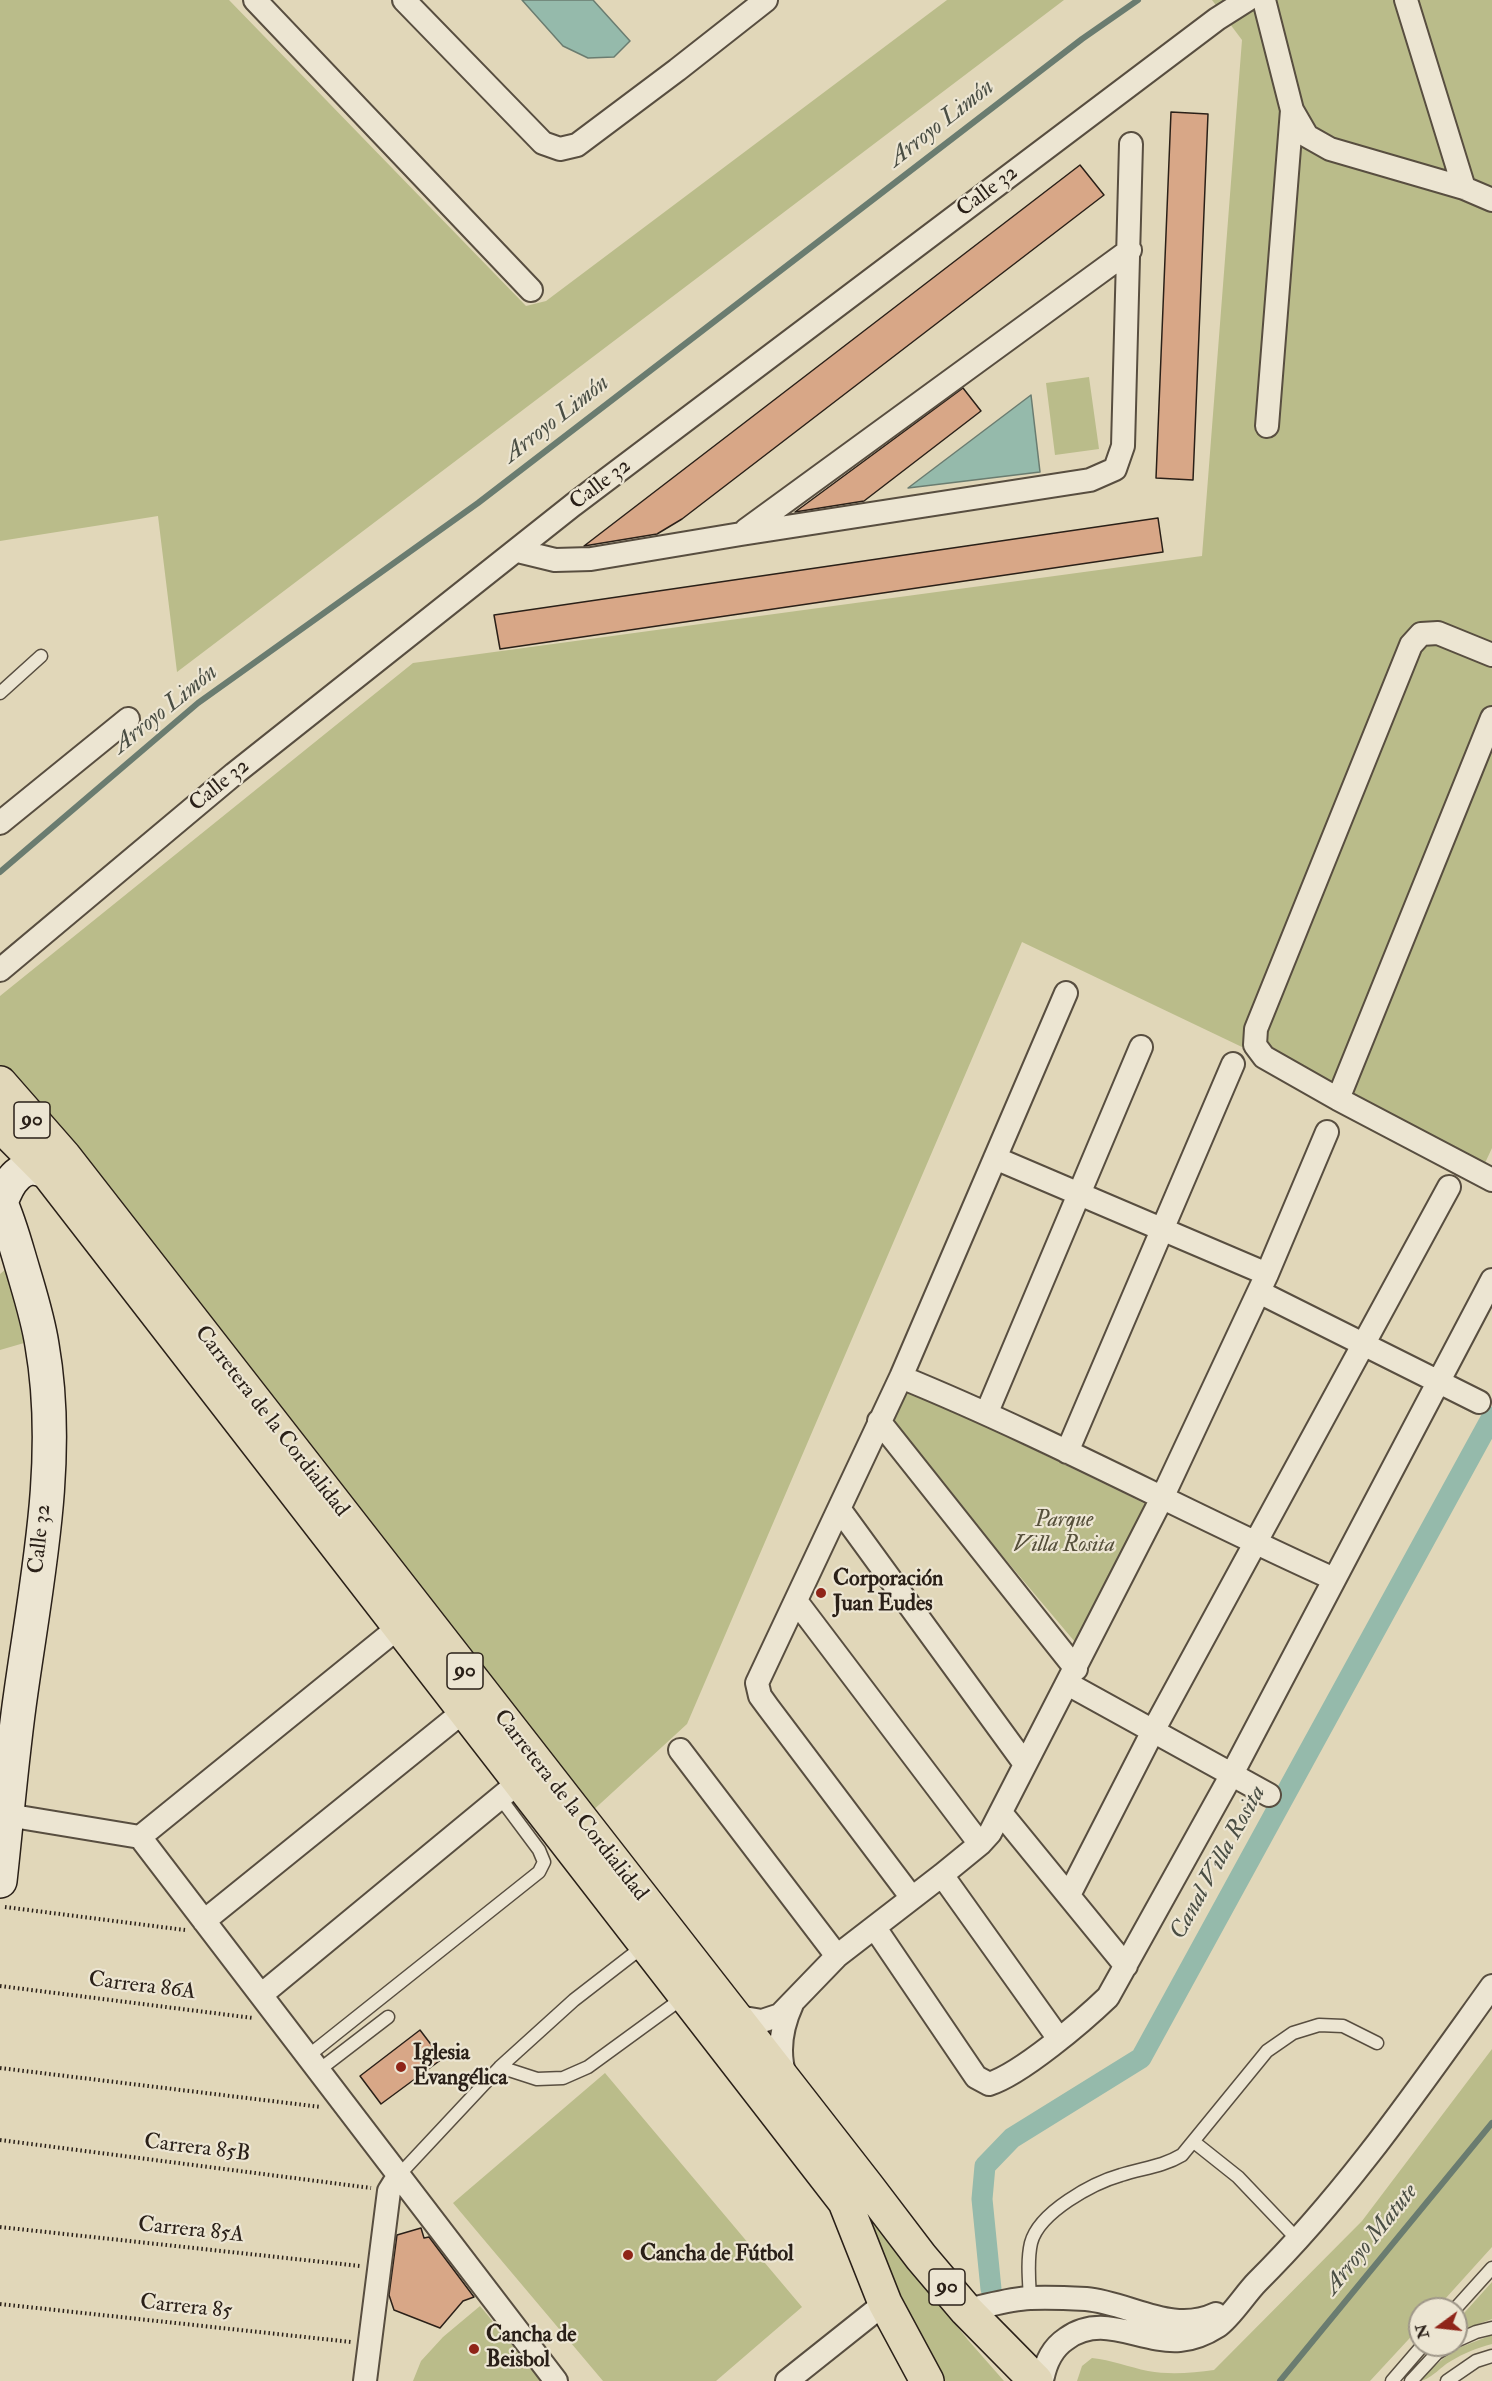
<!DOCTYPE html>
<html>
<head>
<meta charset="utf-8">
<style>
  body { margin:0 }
  #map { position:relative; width:1492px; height:2381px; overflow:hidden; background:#e1d7b9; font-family:"IM FELL Double Pica",serif }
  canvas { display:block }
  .north { position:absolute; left:1408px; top:2297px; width:60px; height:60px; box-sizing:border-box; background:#ece5d2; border:2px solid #9e9688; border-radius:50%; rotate:255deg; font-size:16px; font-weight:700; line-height:24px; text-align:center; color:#2a2018 }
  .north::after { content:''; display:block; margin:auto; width:21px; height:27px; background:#8f2418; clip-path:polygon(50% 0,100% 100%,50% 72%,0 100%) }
</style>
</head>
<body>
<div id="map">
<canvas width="1492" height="2381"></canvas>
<div class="north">N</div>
</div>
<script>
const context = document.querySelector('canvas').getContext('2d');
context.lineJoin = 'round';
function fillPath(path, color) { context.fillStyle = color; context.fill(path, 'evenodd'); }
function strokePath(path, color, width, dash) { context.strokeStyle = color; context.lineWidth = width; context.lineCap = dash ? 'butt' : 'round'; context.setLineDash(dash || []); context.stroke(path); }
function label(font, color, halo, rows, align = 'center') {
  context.font = font + ' "IM FELL Double Pica",serif'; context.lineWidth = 4.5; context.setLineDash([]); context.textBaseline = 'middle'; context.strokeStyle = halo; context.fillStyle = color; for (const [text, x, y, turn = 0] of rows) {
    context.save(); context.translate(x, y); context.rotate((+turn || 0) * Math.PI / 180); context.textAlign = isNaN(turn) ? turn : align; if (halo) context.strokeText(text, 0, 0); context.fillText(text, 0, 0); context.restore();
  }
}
fillPath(new Path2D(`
  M0,0h229l297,306 20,-5 401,-301h117l-887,672 -19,-156 -158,25z
  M1212,0h280v1148l-7,15 -463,-221 -335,782 -98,90 -589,-747v-71l413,-333 789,-107 40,-516z
  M1089,377l10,72 -44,6 -9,-72z
  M6,1269l18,74 -24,7v-76z
  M904,1387l244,118 -73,137 -187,-222z
  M1492,2049v198l-56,62h-16v18l-50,54h-293l5,-15 10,-8c19,2 37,9 56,13 21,4 45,2 66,-1l148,-149z
  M605,2073l197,234 -86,74h-113l-150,-178z
  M860,2207l108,133 36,41h-62l-36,-69z
  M1492,2282v37l-36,13v-10z
  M480,2306l62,75h-129l8,-20 22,-24z
  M1492,2335v9c-15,4 -28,9 -41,17 -11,6 -21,20 -33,20l35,-31z`), '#babc8a');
const water = new Path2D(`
  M522,0h71l37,41 -16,16 -26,1 -25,-12z
  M1031,395l9,77 -132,16z`);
fillPath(water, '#95baab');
strokePath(water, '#6a7c70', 1.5);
strokePath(new Path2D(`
  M0,872l198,-169 280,-200 604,-464 56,-39
  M1280,2381l212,-258`), '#6a7c70', 6);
strokePath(new Path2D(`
  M991,2289l-9,-90 3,-33 27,-28 129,-80 351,-641`), '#95baab', 21);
const building = new Path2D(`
  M1171,112l37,2 -15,366 -37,-2z
  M1080,165l24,30 -422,324 -25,15 -73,12z
  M963,388l18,23 -117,90 -69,11z
  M1158,518l5,34 -663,97 -6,-34z
  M420,2030l22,29 -61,45 -21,-28z
  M421,2228l3,10 5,-1 45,60 -11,4 -23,27 -46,-18 -5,-15 8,-60z`);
fillPath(building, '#d8a787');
strokePath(building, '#2a2018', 1.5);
const lane = new Path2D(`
  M0,693l41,-37
  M308,2056l231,-184 5,-10 -5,-12 -38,-51
  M500,2067l37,12 26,-1 25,-11 96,-70
  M319,2070l69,-53
  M1194,2142l44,35 61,64
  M399,2175l101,-108 74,-67 71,-55
  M1030,2298c-1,-18 -3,-38 1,-55 8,-31 62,-60 90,-68 21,-7 41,-8 61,-20l85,-104 26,-18 26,-8 24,1 34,17
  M1455,2309l37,-41
  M1456,2341l20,-9 16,-4
  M1392,2381l31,-36
  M1411,2381l26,-28 13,-8
  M1447,2381l29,-20 16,-5`);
const street = new Path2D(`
  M255,0l276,290
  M404,0l139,143 17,6 17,-4 100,-75 89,-70
  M1264,0l28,110 15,26 23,13 134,39 28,12
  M1406,0l58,188
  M1267,426l25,-316
  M746,530l384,-280
  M518,551l37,9 36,-1 150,-25 349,-54 25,-11 8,-23 8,-302
  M1492,655l-54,-22 -17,1 -10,11 -155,384 -1,16 9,12 74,42 154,81
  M0,823l128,-104
  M0,970l234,-196 339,-269 644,-486 30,-19
  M1338,1099l154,-381
  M995,1158l272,116
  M1259,1292l220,110
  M901,1377c147,60 288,137 433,202
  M987,1412l154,-365
  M879,1421l197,248
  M1067,1452l166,-388
  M840,1510l185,254
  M796,1601l184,243
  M1068,1684l201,111
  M680,1750l157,206
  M1001,1813l125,153
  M7,1815l133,22 416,544
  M140,1837l259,-210
  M942,1875l117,164
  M1069,1895l84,-164 296,-544
  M912,1898l-144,-191 -8,-11 -3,-13 144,-306 165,-384
  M204,1921l260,-210
  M875,1928l101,149 13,7c32,-10 94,-63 119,-87l124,-223 260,-494
  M261,1995l258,-213
  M731,2011l13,7 18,3 18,-6 57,-59 105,-81 38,-31 10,-11 172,-335 105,-224 60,-142
  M785,2076c-8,-25 -4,-48 7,-72
  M966,2310c21,-4 43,-11 64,-12 18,-1 38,0 56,1 44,4 86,36 130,15
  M365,2381l24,-190 10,-16
  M787,2381l98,-78
  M1042,2381c3,-17 9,-32 24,-42 37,-27 74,4 114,1 13,-1 27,-7 38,-14 12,-8 28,-33 39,-44 90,-89 161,-193 235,-296`);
const secondary = new Path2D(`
  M0,1201c10,22 16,46 23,69 7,24 15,49 19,75 20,114 -5,233 -21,347 -9,62 -14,126 -21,189
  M1,1203c7,-21 21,-44 46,-31`);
const highway = new Path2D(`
  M0,1083l64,73 803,1030 54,71 45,53 70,71
  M0,1125l47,47 798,1030 40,101 42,78`);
strokePath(lane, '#584e40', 15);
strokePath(street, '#584e40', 26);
strokePath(secondary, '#2a2018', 36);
strokePath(highway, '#2a2018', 36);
strokePath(new Path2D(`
  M5,1907l180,23
  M0,1986l253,32
  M0,2068l321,39
  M0,2140l371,48
  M0,2227l360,39
  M0,2304l351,38`), '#2a2018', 4, [1.5, 3]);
strokePath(lane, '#ece5d2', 12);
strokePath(street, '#ece5d2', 22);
strokePath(secondary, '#ece5d2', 33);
strokePath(highway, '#e1d7b9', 33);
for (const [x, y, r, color] of [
  [821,1593,6,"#8f2418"],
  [401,2067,6,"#8f2418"],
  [628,2255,6,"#8f2418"],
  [474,2349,6,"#8f2418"]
]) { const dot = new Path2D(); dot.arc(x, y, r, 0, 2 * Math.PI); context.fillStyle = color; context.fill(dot); strokePath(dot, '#ece5d2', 2); }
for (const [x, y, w] of [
  [32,1120,36],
  [465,1671,36],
  [947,2287,36]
]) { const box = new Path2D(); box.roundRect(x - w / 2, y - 18, w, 36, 4.5); context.fillStyle = '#ece5d2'; context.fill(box); strokePath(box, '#2a2018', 1.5); }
label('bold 21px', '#2a2018', null, [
  ["90",32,1120],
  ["90",465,1671],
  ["90",947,2287]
]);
label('22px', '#2a2018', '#ece5d2', [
  ["Calle 32",988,192,-37],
  ["Calle 32",601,485,-37],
  ["Calle 32",220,786,-39],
  ["Carretera de la Cordialidad",271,1422,52],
  ["Calle 32",41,1539,-84],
  ["Carretera de la Cordialidad",570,1806,52],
  ["Carrera 86A",142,1987,7],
  ["Carrera 85B",197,2149,7],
  ["Carrera 85A",191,2231,6],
  ["Carrera 85",186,2308,6]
]);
label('italic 22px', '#554f3a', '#ece5d2', [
  ["Parque",1064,1521],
  ["Villa Rosita",1064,1546]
]);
label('bold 22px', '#2a2018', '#ece5d2', [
  ["Corporación",833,1580],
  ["Juan Eudes",833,1605],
  ["Iglesia",413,2054],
  ["Evangélica",413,2079],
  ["Cancha de Fútbol",640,2255],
  ["Cancha de",486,2336],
  ["Beisbol",486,2361]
], 'left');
label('italic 24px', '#4a4e44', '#ece5d2', [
  ["Arroyo Limón",942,124,-38],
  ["Arroyo Limón",557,420,-38],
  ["Arroyo Limón",166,710,-39],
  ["Canal Villa Rosita",1219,1863,-61],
  ["Arroyo Matute",1372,2240,-51]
]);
</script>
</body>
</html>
